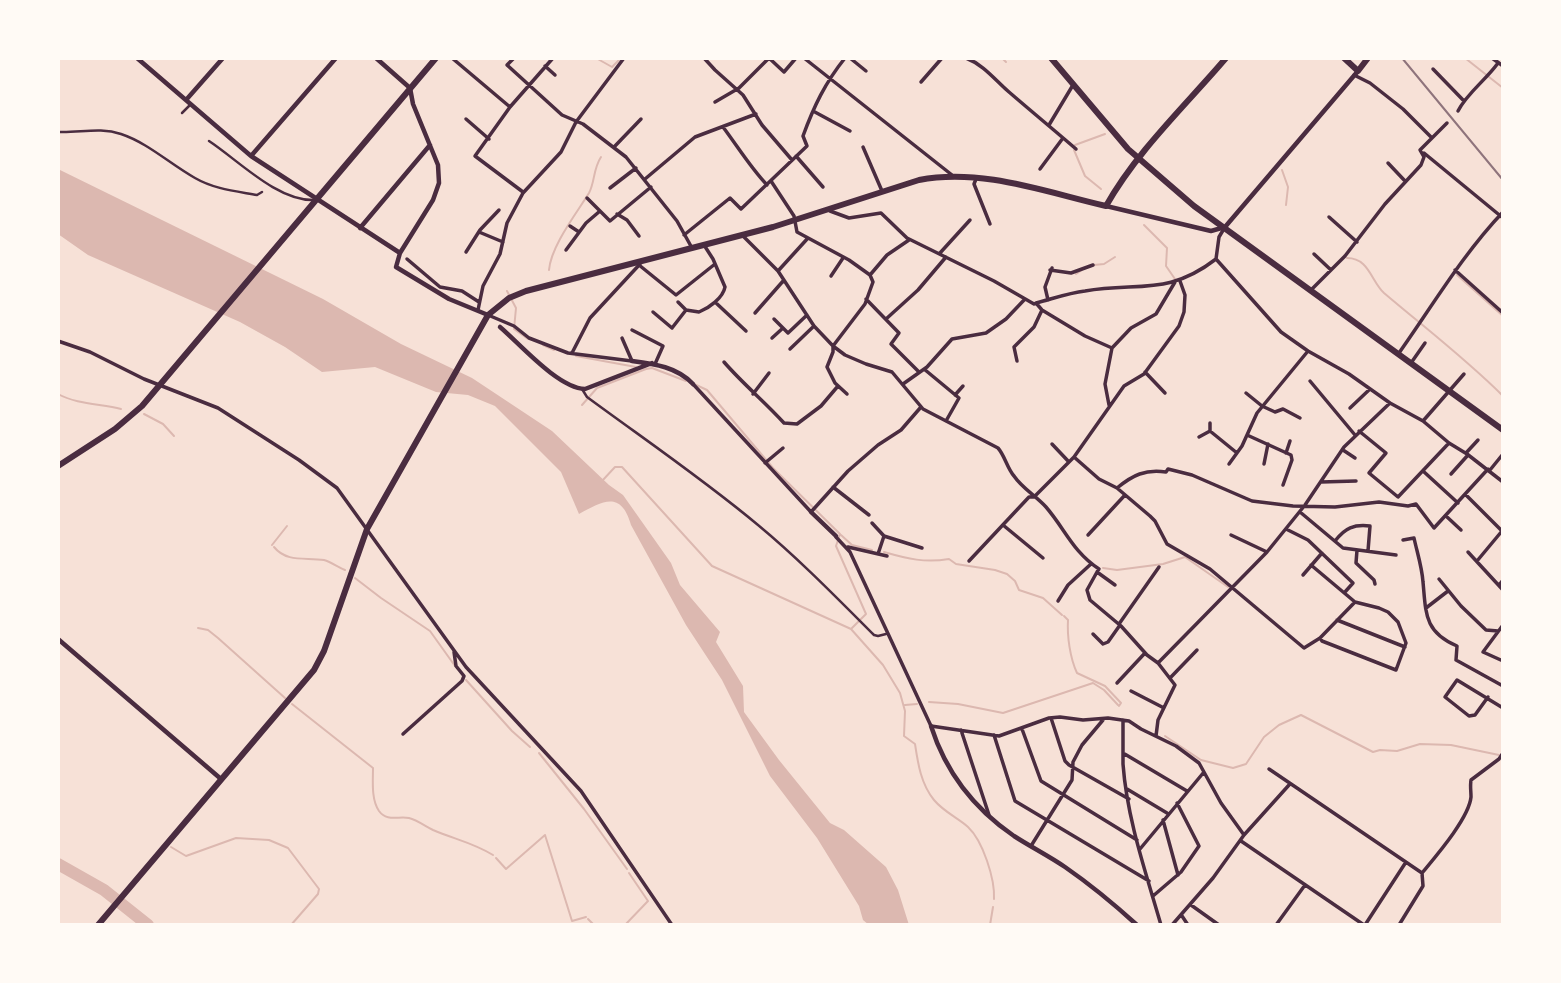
<!DOCTYPE html>
<html>
<head>
<meta charset="utf-8">
<style>
  body { margin:0 }
  #map { position:relative; width:1561px; height:983px; overflow:hidden; background:#f7e1d7; font-family:"DM Sans",sans-serif }
  canvas { display:block }
  .frame { position:absolute; inset:0; border:60px solid #fffaf5; pointer-events:none }
</style>
</head>
<body>
<div id="map">
<canvas width="1561" height="983"></canvas>
<div class="frame"></div>
</div>
<script>
const context = document.querySelector('canvas').getContext('2d');
context.lineJoin = 'round';
function fillPath(path, color) { context.fillStyle = color; context.fill(path, 'evenodd'); }
function strokePath(path, color, width, dash) { context.strokeStyle = color; context.lineWidth = width; context.lineCap = dash ? 'butt' : 'round'; context.setLineDash(dash || []); context.stroke(path); }
fillPath(new Path2D(`
  M58,169l265,130 78,45 71,34 80,53 57,54 14,10 48,68 9,22 40,47 -4,10 27,44 1,26 35,48 51,63 14,7 42,37 12,23 11,35h-40l-6,-5 -4,-14 -42,-68 -47,-62 -48,-96 -36,-55 -55,-100c-10,-35 -28,-24 -52,-11l-18,-42 -66,-66 -27,-11 -32,-3 -61,-25 -53,5 -37,-25 -45,-25 -152,-67 -30,-21z`), '#dcb8b0');
strokePath(new Path2D(`
  M596,58l16,9 9,-9
  M1002,58l4,4
  M1465,58l38,30
  M1075,145l30,-11
  M1074,150l11,26 16,13
  M1282,170l6,17 -2,18
  M1144,225l23,23 -1,18 9,13
  M1347,258c22,0 24,23 37,35 40,34 82,66 119,103
  M1094,265l10,-1 11,-7
  M549,270c2,-24 27,-56 40,-77 6,-11 4,-24 12,-36
  M1076,274l6,-4
  M1457,275l46,41
  M507,291l9,17 -2,21 14,10
  M543,345l11,5
  M576,356l60,11
  M694,384l13,6 66,78 67,66 -4,12 30,68 -15,15
  M58,394c18,10 42,10 63,15
  M582,405l15,-17 49,-19 6,-1 34,13
  M144,414l19,10 11,12
  M602,481l13,-14h7l90,99 139,63 32,36 17,28 5,18 -1,25 11,8c3,20 6,40 19,56 10,12 24,18 34,27 15,14 27,52 26,72
  M841,535l11,10 20,5
  M272,545l15,-19
  M274,547c13,16 32,10 50,13 7,2 14,7 21,10
  M884,552c24,7 41,11 65,7l7,5 39,6 12,4 8,7 4,9 24,8 19,17
  M1103,568l14,2 46,-6 22,-7 43,30
  M355,578l26,20 49,33 25,35
  M1064,616l4,4c-1,16 2,38 9,53l28,13 16,17 -2,3
  M198,628l10,2 10,8 67,60
  M466,680l46,51 18,16
  M929,702l29,2 45,9 90,-30 11,7 14,15
  M292,704l81,64c0,13 -2,31 6,43 8,11 19,5 30,7 8,2 16,8 24,12 21,9 41,13 60,25
  M905,705l12,-1
  M1165,736l36,24 32,8 13,-4 18,-27 15,-12 22,-10 72,37 7,-2 17,1 23,-7 31,1 48,10
  M539,753l45,56 43,60
  M171,847l15,9 50,-18 33,2 19,8 31,41 -1,5 -27,31
  M496,858l10,11 39,-34 27,86 14,-4
  M588,919l6,6
  M625,925l23,-24 -19,-28
  M990,925l3,-18`), '#dcb8b0', 2);
strokePath(new Path2D(`
  M58,864l46,26 44,35`), '#dcb8b0', 12);
strokePath(new Path2D(`
  M182,113l9,-9
  M58,132c22,1 42,-5 63,2 27,9 49,30 74,44 19,11 40,13 62,17l5,-3
  M209,141c29,19 68,60 105,59
  M582,389l5,8c57,42 116,82 171,128 41,34 78,72 116,110l4,1 8,-2`), '#4a2c40', 2.5);
strokePath(new Path2D(`
  M452,58l58,49
  M514,58l-7,7 55,50 21,9 43,33 51,64 15,27
  M704,58l11,12 28,25 19,30 30,35
  M769,58l15,14 12,-14
  M804,58l148,117
  M850,58l16,13
  M966,58c18,7 29,22 43,34 22,19 45,38 67,57
  M1492,58l11,8
  M545,66l10,9
  M1433,69l31,32
  M1354,75l16,8 33,26 29,29
  M921,82l21,-24
  M715,102l24,-14 30,-30
  M813,111l37,20
  M1458,111c9,-18 28,-31 40,-48
  M466,119l23,20
  M1049,125l24,-40
  M723,127c15,20 27,40 44,58
  M615,146l26,-27
  M863,147l19,44
  M1424,153l79,65
  M796,156l27,31
  M1388,163l17,18
  M1040,169l23,-31
  M645,179l50,-42 61,-23
  M976,179l-2,5 16,40
  M771,181l23,35 3,16 52,28 21,15
  M610,188l26,-20
  M523,192l-48,-36 35,-49 43,-49
  M587,198l23,23 41,-34
  M830,211l19,7 32,-5 26,25 87,43 40,23 2,-1 6,7 43,26 27,12
  M617,214l10,6 12,16
  M1329,217l28,25
  M570,226l9,6
  M1225,227l-6,10 -3,22 65,73 27,19 41,23 41,29 33,18 26,22 18,11 36,28
  M479,232l24,10
  M684,235l46,-37 11,11 66,-63 -4,-10c11,-30 22,-53 42,-78
  M743,236l35,35 36,55 19,20 12,9 21,9 26,8 31,37 75,39c7,8 9,20 16,28 8,12 22,20 32,31 19,22 27,45 53,62l-2,3 18,13
  M566,250l20,-27 14,-12
  M466,252l14,-22 19,-20
  M940,253l30,-33
  M1314,254l17,16
  M407,259l33,28 22,4 17,11
  M639,265l37,30 39,-31
  M1050,270l21,3 22,-8
  M1455,270l48,43
  M778,271l30,-33
  M831,276l12,-18
  M1311,290l34,-34 40,-52 36,-39 3,-8 -4,-7 27,-27
  M866,299l33,34 -8,11 28,28
  M1048,300l-3,-13 7,-19
  M678,302l8,8 13,2c10,-4 24,-14 26,-25l-12,-28 -9,-14
  M715,302l31,29
  M1036,303c16,-4 32,-10 49,-12 54,-9 83,5 131,-32
  M478,310l5,-24 17,-32 7,-31 16,-30 38,-41 15,-30 48,-64
  M653,312l19,16 14,-18
  M755,313l29,-33
  M488,315l26,11 15,12 39,15 64,8
  M774,319l14,14 19,-18
  M886,319l32,-29 28,-33
  M632,330l31,16 -8,18
  M622,338l10,23
  M772,338l11,-10
  M58,341l32,11 54,27 74,29 81,52 38,28 129,179 115,124 91,134
  M790,349l24,-23
  M572,353l18,-35 50,-54
  M1399,353c34,-48 64,-99 104,-141
  M1017,361l-3,-14 20,-20 8,-17
  M724,362c19,22 41,40 60,61l13,1 24,-18 17,-20
  M1411,363l14,-20
  M924,369l35,29 -13,23
  M1145,372l20,21
  M1310,381l45,54
  M693,384l118,128 37,-41 30,-26 23,-15 20,-23
  M903,384l24,-17 25,-28 34,-6 20,-14 19,-20
  M1246,393l16,13 13,6 8,-3 17,9
  M753,394l16,-21
  M847,394l-12,-11 -8,-16 6,-15v-6l32,-42 8,-22 -3,-7 17,-20 22,-15
  M955,395l8,-9
  M1109,405l-4,-21 7,-36 19,-20 25,-14 19,-32
  M1350,408l20,-19
  M1423,421l41,-47
  M1210,431v-8
  M1359,431l27,22 -17,20 29,24 51,-54
  M1247,435l44,20 1,5 -9,25
  M1199,437l11,-6 27,22
  M1052,444l17,18
  M1343,450l12,8
  M1286,453l4,-12
  M1466,453l12,-13
  M1074,457l25,22 18,9 33,28 5,5 12,23 43,25 94,79 16,-10 35,-36
  M765,463l18,-15
  M1229,464l13,-18 15,-33 51,-62
  M1264,464l4,-20
  M1490,470l13,-16
  M1423,471l35,32
  M1451,474l17,-19
  M1321,482l35,-1
  M833,487l36,28
  M1117,488c16,-13 28,-19 49,-16l2,-3 24,6 60,26 41,5 42,1 44,-5 29,4 8,-2 18,24 54,-59
  M1465,494l38,38
  M1300,512l43,36 53,7
  M1446,516l15,14
  M872,523l12,13
  M1003,525l40,33
  M1286,529l22,11 45,43 -8,9
  M1088,535l37,-40
  M1231,535l36,17
  M836,537l14,15 81,174 68,10 50,-18 11,-1 23,3 25,-2 21,3 12,8 35,17 23,17 22,40 23,32
  M1403,540l11,-2c3,14 8,29 9,44 3,31 1,50 34,64l-1,14 47,26
  M1335,541c10,-13 19,-17 35,-15l-2,25
  M848,547l39,9
  M1357,550l-1,13 18,17 1,4
  M1468,552l35,38
  M878,554l6,-18 38,12
  M969,561l60,-64h5l40,-40 50,-71 20,-12 35,-48 5,-14 1,-17 -5,-14
  M1477,561l25,-30
  M1311,565l44,37 24,6 9,4 10,10 8,21 -10,27 -74,-29 -2,-3
  M1097,572l-10,18 3,10 31,26 26,29 11,8 17,22 -17,35 -2,16
  M1303,575l19,-22
  M1439,579l22,27 25,24 12,1
  M1499,585l4,-5
  M1058,601l10,-16 23,-21
  M1426,608l22,-17
  M1337,620l68,27
  M1119,624l40,-57
  M1503,625l-20,27 20,9
  M1093,634l10,10 5,-2 12,-17
  M1158,663l109,-111 38,-47 39,-58 46,-44
  M1171,677l26,-27
  M1117,683l28,-30
  M1131,691l33,17
  M1488,697l-13,18 -6,1 -24,-19 12,-17 46,28
  M1051,718l14,43 4,4 60,34
  M1123,720c0,15 0,30 0,44 4,55 23,109 38,161
  M1022,729l19,52 96,59
  M961,730l28,85
  M403,734l59,-53 2,-5 -8,-10 -2,-14
  M994,735l21,66 134,80
  M1123,753l64,38
  M1269,769l153,104
  M1127,789l40,24
  M1163,820l15,55
  M1241,841l123,84
  M1031,846l41,-66 1,-18 9,-17 21,-25
  M1140,849l64,-77
  M1153,896l28,-24 18,-26 -22,-43
  M1191,905l28,20
  M1182,916l6,9
  M1172,925l41,-47 31,-43 45,-50
  M1276,925l29,-40
  M1365,925l41,-63
  M1399,925l24,-39 -1,-13c14,-17 47,-55 49,-76 0,-6 -1,-11 0,-17l28,-21 4,-6`), '#4a2c40', 3.5);
strokePath(new Path2D(`
  M137,58l114,98 149,97
  M376,58l34,30 3,16 25,61 1,18 -6,17 -33,53 -4,14 53,32 39,16
  M186,100l37,-42
  M251,156l85,-98
  M1106,206l105,25 14,-4 133,-156
  M360,228l70,-83
  M500,327c20,17 58,61 85,62l67,-26
  M632,361c23,3 45,6 61,23
  M811,512l25,24
  M58,639l163,140
  M931,726c15,47 42,82 83,110 17,11 35,20 51,31 26,18 49,37 72,58`), '#4a2c40', 4.5);
strokePath(new Path2D(`
  M1344,58l14,13 10,-13
  M58,466l57,-37 27,-23 294,-348
  M98,925l216,-255 10,-19 43,-122 121,-214 21,-17 17,-7 247,-64 146,-47c63,-12 126,12 187,26 31,-55 79,-100 120,-148`), '#4a2c40', 6);
strokePath(new Path2D(`
  M1051,58l77,91 66,57 309,224`), '#4a2c40', 6);
strokePath(new Path2D(`
  M1402,58l101,122`), '#8f747c', 2);
</script>
</body>
</html>
